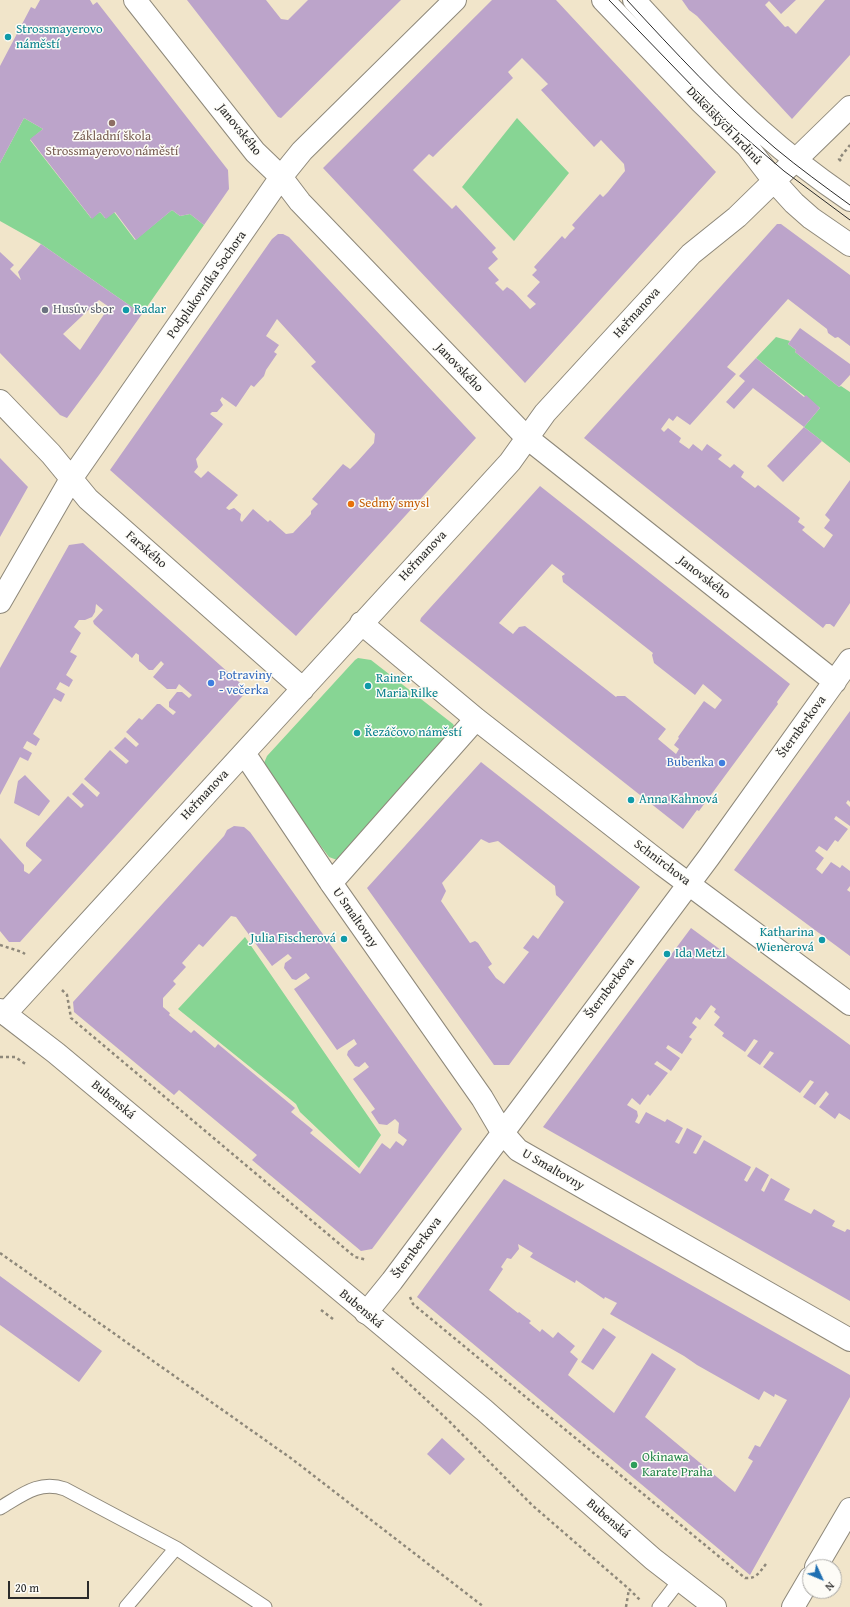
<!DOCTYPE html>
<html>
<head>
<meta charset="utf-8">
<style>
  body { margin:0 }
  #map { position:relative; width:850px; height:1607px; overflow:hidden; background:#f1e5ca; font-family:"Gentium Book Plus",serif }
  canvas { display:block }
  .north { position:absolute; left:802px; top:1559px; width:40px; height:40px; box-sizing:border-box; background:#fdfcf7; border:1px solid #a9a8a5; border-radius:50%; rotate:134deg; font-size:11px; font-weight:700; line-height:16px; text-align:center; color:#2b2b2b }
  .north::after { content:''; display:block; margin:auto; width:14px; height:18px; background:#1f6fb2; clip-path:polygon(50% 0,100% 100%,50% 72%,0 100%) }
  .scale { position:absolute; left:8px; top:1581px; width:81px; height:18px; box-sizing:border-box; border:2px solid #2b2b2b; border-top:0; padding-left:5px; font-size:12px; line-height:14px; white-space:nowrap; color:#2b2b2b; -webkit-text-stroke:3px #fdfcf7; paint-order:stroke }
</style>
</head>
<body>
<div id="map">
<canvas width="850" height="1607"></canvas>
<div class="north">N</div>
<div class="scale">20 m</div>
</div>
<script>
const context = document.querySelector('canvas').getContext('2d');
context.lineJoin = 'round';
function fillPath(path, color) { context.fillStyle = color; context.fill(path, 'evenodd'); }
function strokePath(path, color, width, dash) { context.strokeStyle = color; context.lineWidth = width; context.lineCap = dash ? 'butt' : 'round'; context.setLineDash(dash || []); context.stroke(path); }
function label(font, color, halo, rows, align = 'center') {
  context.font = font + ' "Gentium Book Plus",serif'; context.lineWidth = 3; context.setLineDash([]); context.textBaseline = 'middle'; context.strokeStyle = halo; context.fillStyle = color; for (const [text, x, y, turn = 0] of rows) {
    context.save(); context.translate(x, y); context.rotate((+turn || 0) * Math.PI / 180); context.textAlign = isNaN(turn) ? turn : align; if (halo) context.strokeText(text, 0, 0); context.fillText(text, 0, 0); context.restore();
  }
}
fillPath(new Path2D(`
  M24,118l19,11 -13,11 61,78 9,-6 5,6 9,-6 21,28 37,-30 8,6 10,-2 14,11 -62,89 -101,-70 -41,-23v-58z
  M517,118l52,55 -55,68 -52,-54z
  M776,337l14,4 -2,3 8,6 -1,2 44,35 2,-1 9,6v71l-46,-36 16,-19 -64,-50z
  M358,658l13,2 82,64 2,4 -118,132 -8,-3 -64,-86 -1,-8 3,-7 88,-96z
  M245,937l136,198 -22,33 -59,-56 -4,-8 -118,-95z`), '#87d594');
fillPath(new Path2D(`
  M40,0h50l3,5 4,-3 131,168 1,19 -25,36 -14,-11 -10,2 -8,-6 -36,30 -21,-28 -9,7 -6,-7 -8,7 -62,-80 13,-10 -19,-11 -24,45v-97l31,-59 4,2z
  M187,0h79l15,19 7,1 20,-20h93l-120,118 -3,-1z
  M492,0h64l160,172 -191,211 -202,-215zM522,58l26,26 -7,6 53,57 7,-7 23,24 1,7 -17,21 -5,5 -3,-3 -28,31 3,3 -5,5 -5,6 -3,-3 -28,31 3,3 -5,5 8,7 -13,14 9,8 -6,5 -17,-18 -6,-4 -4,4 -8,-8 4,-3 -11,-12 10,-9 -6,-7 4,-4 -40,-43 -4,4 -39,-39 16,-16 4,3 80,-79 -5,-6z
  M682,0h114l-15,14 -12,-13 -4,4 20,22 3,-1 8,8 29,-34h25v55l-58,64 -95,-103 -8,-6z
  M777,224h4l69,51v71l-12,-9 -3,1 -7,-5 -1,-4 -39,-30 -61,68 9,7 -46,51 -13,-9 -4,5 -4,-3 -8,11 3,3 4,-4 13,10 -2,4 10,7 4,-5 9,7 5,-7 15,11 -4,4 12,9 4,-4 10,8 -3,5 14,11 3,-3 42,33 -2,4 7,5 -3,3 22,18 9,-13 -9,-7 6,-8 -5,-5 25,-35v123l-16,24 -4,-3h-4l-3,4 -239,-190z
  M278,234h5l6,3 187,201 -180,198 -186,-166 162,-231zM277,319l39,43 -5,4 64,68 -1,9 -17,19 -7,7 -7,-5 -31,35 6,5 -7,7v3l-18,19 -7,1 -16,-14 -2,2 -15,-13 -11,13 -2,-2 1,-6 -7,-6 -5,2 -3,-2 12,-13 -30,-24 -7,7 -7,-6 4,-5 -2,-8 27,-35 -13,-10 2,-2h5l6,-7 -3,-5 2,-3 14,10 15,-22 3,2 10,-11 2,-6 11,-16 -3,-2 5,-7 -13,-9z
  M41,244l101,70 -43,61 -32,43 -7,-3 -60,-62v-101l14,13 -4,4 11,11 -3,-8zM99,300l10,7 -29,43 -17,-16z
  M800,328l50,36v11l-11,12 -44,-35 1,-2 -8,-6z
  M756,358l48,39 2,-2 14,13 -16,19 -51,-39 -19,21 -8,-7 19,-21 -6,-5z
  M804,427l18,14 -39,41 -16,-16z
  M0,458l28,29 -28,50z
  M540,486l250,198 -13,18 1,2 -79,107 -2,-1 -14,19 -263,-208 1,-3zM552,564l13,10 -3,2 1,6 90,71 -1,2 2,8 41,32 8,-11 19,16 -7,9 -11,-8 -26,36 1,1 -5,7 5,4 -3,5 -18,-15 8,-10 -41,-33h-8l-1,1 -91,-71 -6,1 -6,7 -14,-11z
  M83,543l165,147 -228,252h-11l-9,-11v-93l24,27v6l5,3 13,-14 -16,-14v-3l42,-47 13,12 3,-3 -12,-11 10,-11 15,14 3,-4 -16,-14 26,-29 16,14 3,-3 -15,-13 11,-11 11,10 3,-3 -13,-12 13,-14 3,2 15,-16h3l13,11 3,-3 -7,-5v-5l8,-10h5l7,6 3,-3 -13,-11 -3,5h-9l-14,-12 11,-13 -3,-3 -8,9h-4l-10,-9v-6l-3,-2 -4,5 -38,-34 -1,-3 10,-11 -7,-6 -1,8 -3,5 -7,3h-6l-5,7 7,6 -11,19 7,4 -11,19 7,5 -4,7 -9,-5 -4,7 9,5 -4,8 -7,-4 -21,36 7,5 -4,7 -9,-5 -4,7 9,5 -4,8 -8,-4 -20,38v-127l69,-123z
  M850,711v91l-2,-2 -2,3 4,4v19l-14,-10 -2,3 14,10 -10,13 -3,-2 -8,11 -8,-5 -4,5 9,7 -8,11 6,5 9,-12 9,6 2,-3 8,6v15l-3,4 3,2v64l-116,-86z
  M481,762l159,125 -131,178h-15l-127,-177zM481,839l8,4 9,-2 57,45 1,9 8,7 -26,37 -5,-4 -10,13 6,4 -25,32 -8,-6 -8,-11 4,-3 -14,-21 -3,-2 -5,2 -29,-42 5,-10 -4,-8z
  M25,775l25,26 -11,15 -25,-13 4,-22z
  M234,826l10,1 6,5 212,297 -90,120 -11,2 -109,-91 5,-5 -78,-65 -5,5 -100,-83 -1,-10 151,-166 3,-6zM231,916l5,1 36,49 16,-12 4,4 -7,5 -1,5 8,11 4,1 10,-7 4,5 -16,11 43,61 17,-11 3,5 -9,7 -1,4 8,11 4,1 6,-5 4,5 -16,12 22,30 -4,3 8,12 8,1 8,-6 4,4 -1,10 9,7 -4,6 -7,-5 -6,8 -8,-6 -22,31 -50,-41 3,-3 -22,-18 4,-4 -77,-64 -3,4 -21,-18 -3,3 -22,-18 1,-2 -7,-6v-9l13,-14 -3,-3 13,-14 -4,-4 17,-19 4,3z
  M691,928l159,117v75l-11,-7 -4,6 -16,-12 10,-13 -3,-3 -11,14 -12,-8 11,-15 -4,-2 -10,13 -37,-26 11,-14 -4,-2 -10,14 -13,-9 11,-15 -4,-2 -9,13 -23,-16 2,-3 -10,-8 6,-8 -6,-5 2,-3 -5,-4 -11,15 -4,-3 -4,6 5,4 -8,10 3,2 -10,15 -14,-9 -2,3 14,10 -9,13 -14,-10 -3,3 14,9 -18,23 -2,-2 -8,11 -8,-7 -5,7 10,6 1,5 -3,6 4,2 7,-12 19,10 2,-3 16,9 -8,14 4,2 8,-16 15,8 -9,17 3,1 8,-14 47,27 -7,13 3,2 9,-15 13,8 -8,15 3,2 7,-14 19,11 -6,11 27,14 3,-5 21,12 -3,5 13,6 2,-3 3,1v71l-307,-174z
  M504,1179l346,196v22l-100,178 -333,-278zM518,1244l15,9 -3,4 45,26 1,-3 28,19 1,-2 12,6 -7,11 74,42 13,9 62,35 5,-9 10,6 1,-3 12,6 -27,47 -5,-2 -7,13 5,3 -18,31 -90,-75 31,-48 -24,-16 -38,60 -46,-38 10,-16 -8,-7 5,-6 -17,-14 -5,6 -11,-9 -2,3 -11,-9 2,-2 -12,-9 -1,1 -29,-23 14,-21 -2,-2 6,-9 4,1 8,-10z
  M0,1276l102,75 -23,31 -79,-57z
  M603,1328l13,9 -23,33 -12,-8z
  M442,1438l23,21 -15,16 -23,-21z`), '#bca4ca');
const service = new Path2D(`
  M0,1508c22,-13 39,-28 65,-19l111,59 89,59
  M126,1607l50,-59
  M659,1607l20,-26`);
const minor = new Path2D(`
  M135,0l120,152 26,25 19,25 226,235 309,245
  M603,0l97,101 47,45 27,35 20,22 17,15 39,27
  M634,0c41,44 82,91 127,131 28,25 58,48 89,69
  M0,401l51,53 37,45 215,190
  M0,602l71,-123 210,-302 21,-26 153,-151
  M361,623l115,96 187,146 187,139
  M244,753l87,130 151,215 20,34 16,18 332,190
  M331,883l145,-164
  M5,1014l505,-552 35,-49 146,-159 46,-37 113,-110
  M366,1313l26,-32 317,-424 141,-197`);
const secondary = new Path2D(`
  M0,1010l56,43 428,357 169,149 62,48
  M816,1567l34,-58
  M793,1607l17,-29`);
strokePath(service, '#8e887a', 15);
strokePath(minor, '#8e887a', 24);
strokePath(secondary, '#8e887a', 24);
strokePath(new Path2D(`
  M841,161l-2,-2 11,-14
  M0,945l22,7 3,2
  M62,990l5,5 4,23 284,239 12,3
  M0,1057h15l12,8
  M0,1253l292,206 192,148
  M410,1297l3,7 332,274c11,1 14,-5 21,-14
  M321,1310l12,9
  M392,1368l57,53 83,84 97,84 11,11
  M626,1607l3,-18`), '#8e887a', 2.5, [3, 3]);
strokePath(service, '#fff', 13);
strokePath(minor, '#fff', 22);
strokePath(secondary, '#fff', 22);
strokePath(new Path2D(`
  M609,0l118,122 57,49 66,49
  M627,0c47,51 95,103 148,148 24,20 49,38 75,57`), '#2b2b2b', 1);
for (const [x, y, r, color] of [
  [8,37,4,"#0f9aa8"],
  [112,123,4,"#8d6e63"],
  [45,310,4,"#6b7280"],
  [126,310,4,"#0f9aa8"],
  [351,504,4,"#e8710a"],
  [211,683,4,"#3f7fe0"],
  [368,686,4,"#0f9aa8"],
  [357,733,4,"#0f9aa8"],
  [722,763,4,"#3f7fe0"],
  [631,800,4,"#0f9aa8"],
  [344,939,4,"#0f9aa8"],
  [822,940,4,"#0f9aa8"],
  [667,954,4,"#0f9aa8"],
  [634,1465,4,"#2e9e5b"]
]) { const dot = new Path2D(); dot.arc(x, y, r, 0, 2 * Math.PI); context.fillStyle = color; context.fill(dot); strokePath(dot, '#fdfcf7', 1.5); }
label('13px', '#0d838f', '#fdfcf7', [
  ["Strossmayerovo",16,30],
  ["náměstí",16,45],
  ["Radar",134,310],
  ["Rainer",376,679],
  ["Maria Rilke",376,694],
  ["Řezáčovo náměstí",365,733],
  ["Anna Kahnová",639,800],
  ["Katharina",814,933,"right"],
  ["Wienerová",814,948,"right"],
  ["Julia Fischerová",336,939,"right"],
  ["Ida Metzl",675,954]
], 'left');
label('13px', '#2b2b2b', '#fdfcf7', [
  ["Dukelských hrdinů",724,126,46],
  ["Janovského",239,130,51],
  ["Podplukovníka Sochora",207,285,-55],
  ["Heřmanova",637,313,-48],
  ["Janovského",459,368,46],
  ["Farského",146,550,41],
  ["Heřmanova",423,556,-47],
  ["Janovského",704,578,38],
  ["Šternberkova",802,727,-54],
  ["Heřmanova",205,795,-47],
  ["Schnirchova",662,863,37],
  ["U Smaltovny",355,918,55],
  ["Šternberkova",610,988,-53],
  ["Bubenská",113,1100,40],
  ["U Smaltovny",553,1170,30],
  ["Šternberkova",417,1248,-53],
  ["Bubenská",361,1309,40],
  ["Bubenská",608,1519,41]
]);
label('13px', '#785e54', '#fdfcf7', [
  ["Základní škola",112,137],
  ["Strossmayerovo náměstí",112,152]
]);
label('13px', '#5b616d', '#fdfcf7', [
  ["Husův sbor",53,310]
], 'left');
label('13px', '#c56008', '#fdfcf7', [
  ["Sedmý smysl",359,504]
], 'left');
label('13px', '#366cbe', '#fdfcf7', [
  ["Potraviny",219,676],
  ["- večerka",219,691],
  ["Bubenka",714,763,"right"]
], 'left');
label('13px', '#27864d', '#fdfcf7', [
  ["Okinawa",642,1458],
  ["Karate Praha",642,1473]
], 'left');
</script>
</body>
</html>
